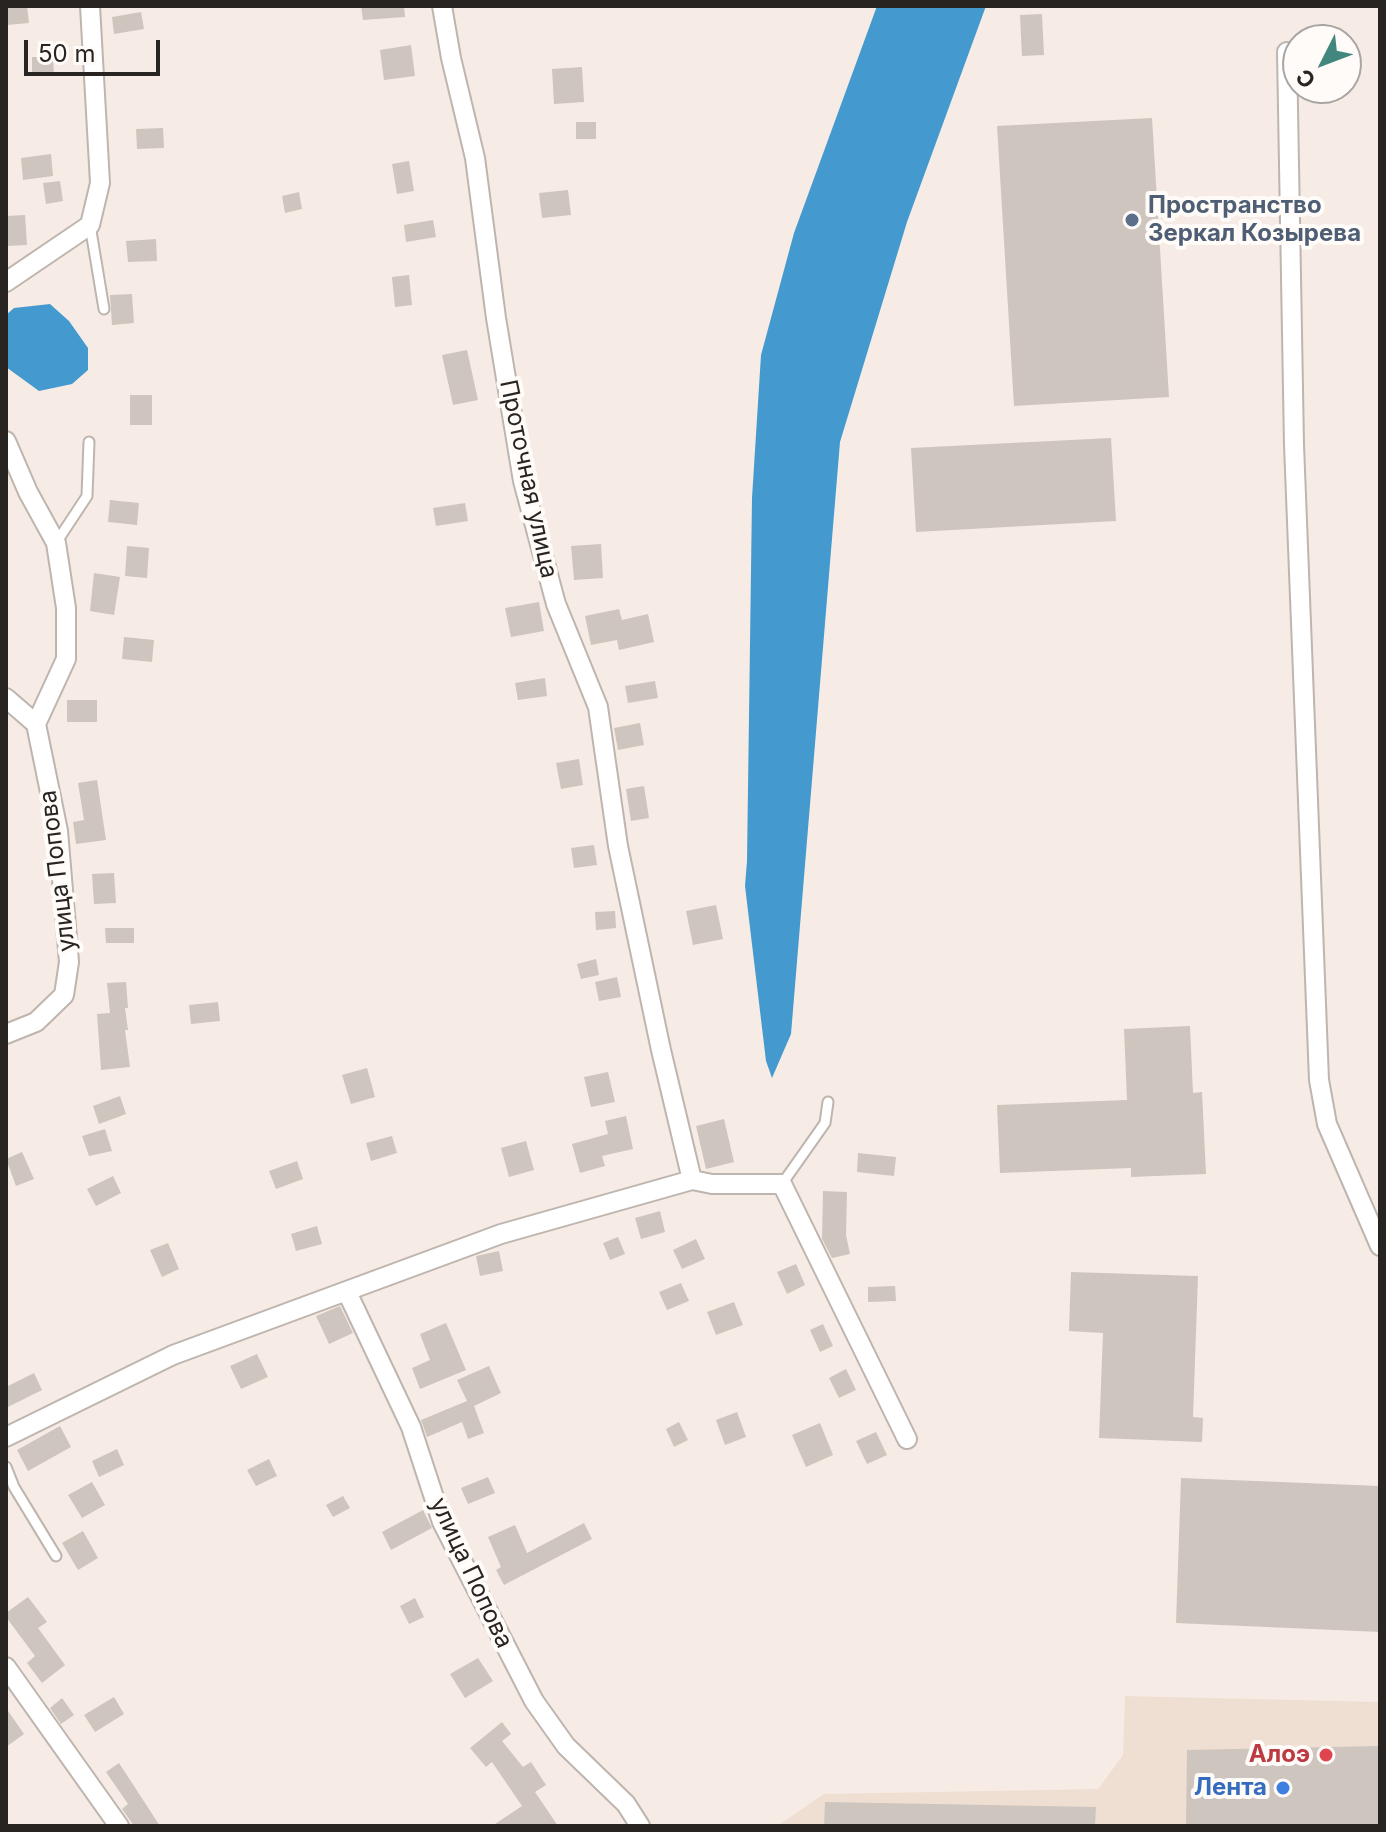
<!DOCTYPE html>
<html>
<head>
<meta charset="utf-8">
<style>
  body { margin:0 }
  #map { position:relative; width:1386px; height:1832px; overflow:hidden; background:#f6ece5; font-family:Inter,sans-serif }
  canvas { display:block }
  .frame { position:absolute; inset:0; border:8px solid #282421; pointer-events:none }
  .north { position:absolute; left:1282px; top:24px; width:80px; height:80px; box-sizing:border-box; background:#fefbf8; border:2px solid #a8a5a2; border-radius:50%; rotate:228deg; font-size:22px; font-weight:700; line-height:32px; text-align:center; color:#282421 }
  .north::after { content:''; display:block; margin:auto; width:28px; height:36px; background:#41877e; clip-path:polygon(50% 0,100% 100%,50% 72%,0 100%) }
  .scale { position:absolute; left:24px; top:40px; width:136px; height:36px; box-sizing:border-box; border:4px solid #282421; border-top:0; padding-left:10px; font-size:24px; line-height:28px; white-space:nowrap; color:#282421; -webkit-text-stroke:6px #fefbf8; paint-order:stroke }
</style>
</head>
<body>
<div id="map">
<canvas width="1386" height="1832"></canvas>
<div class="frame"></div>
<div class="north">С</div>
<div class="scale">50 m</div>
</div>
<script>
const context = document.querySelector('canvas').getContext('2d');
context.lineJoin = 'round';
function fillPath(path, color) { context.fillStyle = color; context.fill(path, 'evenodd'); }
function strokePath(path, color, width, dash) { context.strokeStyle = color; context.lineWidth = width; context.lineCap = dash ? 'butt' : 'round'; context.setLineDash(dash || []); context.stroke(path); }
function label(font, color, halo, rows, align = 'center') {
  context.font = font + ' Inter,sans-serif'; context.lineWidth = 8; context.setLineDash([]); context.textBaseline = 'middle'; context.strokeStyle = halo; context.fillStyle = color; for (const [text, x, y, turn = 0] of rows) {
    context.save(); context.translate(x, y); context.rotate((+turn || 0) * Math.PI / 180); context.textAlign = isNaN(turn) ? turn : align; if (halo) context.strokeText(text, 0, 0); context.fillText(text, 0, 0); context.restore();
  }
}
fillPath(new Path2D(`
  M1125,1696l255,6v124h-603l47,-32 274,-5 25,-34z`), '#efdfd3');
fillPath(new Path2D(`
  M877,6h109l-79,216 -67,220 -49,592 -19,44 -6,-17 -21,-175 2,-25 5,-363 9,-143 33,-122z
  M50,304l19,17 19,27v22l-16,14 -33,7 -33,-24v-52l8,-7z`), '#449ace');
fillPath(new Path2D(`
  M6,6h21l2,17 -22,2z
  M361,6h43l1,11 -42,3z
  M141,12l3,17 -30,5 -2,-17z
  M1042,14l2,41 -22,1 -2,-41z
  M411,45l4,31 -31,4 -4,-30z
  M32,57h21l1,19h-22z
  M582,67l2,35 -30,2 -2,-35z
  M1152,118l17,279 -155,9 -17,-280z
  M576,122h20v17h-20z
  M163,128l1,20 -27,1 -1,-20z
  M51,154l2,22 -30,4 -2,-22z
  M409,161l5,30 -17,3 -5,-30z
  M60,181l3,20 -17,3 -3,-21z
  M568,190l3,25 -29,3 -3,-25z
  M299,192l3,17 -17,4 -3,-17z
  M25,215l2,30 -21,1v-30z
  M433,220l3,17 -30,5 -2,-17z
  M156,239l1,22 -29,1 -2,-21z
  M409,275l3,30 -17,2 -3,-30z
  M132,294l2,29 -22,2 -2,-30z
  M467,350l11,50 -25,5 -11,-50z
  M130,395h22v30h-22z
  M1111,438l5,83 -200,11 -5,-84z
  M110,500l29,3 -2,22 -29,-3z
  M465,503l3,18 -32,5 -3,-18z
  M601,544l2,34 -29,2 -3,-34z
  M127,546l22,2 -2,30 -22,-2z
  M94,573l26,4 -6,38 -24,-4z
  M539,602l5,29 -33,6 -6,-29z
  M619,609l3,11 26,-6 6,28 -35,8 -2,-10 -26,5 -6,-29z
  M124,637l30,3 -2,22 -30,-3z
  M545,678l2,18 -29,4 -3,-17z
  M655,681l3,17 -30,5 -3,-17z
  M67,700h30v22h-30z
  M640,723l4,22 -26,5 -4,-22z
  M579,759l4,26 -22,4 -5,-26z
  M97,780l9,60 -30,4 -3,-22 11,-2 -6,-37z
  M644,786l5,32 -18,3 -5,-32z
  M594,845l3,20 -23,3 -3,-20z
  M114,873l2,30 -22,1 -2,-30z
  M716,905l7,34 -30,6 -7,-34z
  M615,911l1,17 -20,2 -1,-18z
  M105,928h29v15h-28z
  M596,959l3,16 -18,4 -4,-15z
  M617,977l4,20 -22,4 -4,-19z
  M126,982l2,26h-3l3,22h-3l5,37 -29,3 -4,-56 13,-1 -3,-30z
  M218,1002l2,19 -29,3 -2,-19z
  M1190,1026l3,67 9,-1 4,82 -75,3v-9l-131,5 -3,-68 130,-5 -3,-71z
  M367,1068l8,29 -24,7 -9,-29z
  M608,1072l7,30 -24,5 -7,-30z
  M120,1096l6,18 -27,10 -6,-18z
  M626,1116l7,33 -31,7 3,10 -25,7 -8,-29 36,-10 -3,-13z
  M724,1119l10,43 -28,7 -10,-43z
  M105,1129l7,22 -23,5 -7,-20z
  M392,1136l5,17 -26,8 -5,-18z
  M526,1141l8,29 -25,7 -8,-29z
  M22,1152l12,27 -18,7 -10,-27z
  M858,1153l38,4 -2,19 -37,-4z
  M297,1161l6,18 -27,10 -7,-18z
  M113,1176l8,17 -25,13 -9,-17z
  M823,1191l24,1 -1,43 4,19 -18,4 -10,-19z
  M660,1211l5,21 -24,7 -6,-21z
  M317,1226l5,18 -26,7 -5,-17z
  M618,1237l7,17 -15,6 -7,-17z
  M696,1239l9,20 -23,10 -9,-19z
  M168,1243l11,26 -17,8 -12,-27z
  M499,1251l4,20 -23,5 -4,-20z
  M796,1264l9,21 -18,9 -10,-22z
  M1071,1272l127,4 -5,141 10,1 -1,24 -103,-4 4,-105 -34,-2z
  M681,1283l8,18 -22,9 -8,-18z
  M895,1286l1,15 -28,1v-15z
  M734,1302l9,23 -27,10 -9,-23z
  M340,1306l13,27 -24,11 -13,-28z
  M446,1323l20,47 -46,19 -8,-21 18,-8 -10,-26z
  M823,1324l10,22 -13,6 -10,-22z
  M257,1354l11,23 -27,12 -11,-23z
  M489,1366l12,27 -27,13 10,27 -16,6 -6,-17 -35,15 -6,-17 46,-19 -10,-21z
  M846,1369l10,21 -17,8 -10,-20z
  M34,1373l8,17 -36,18v-21z
  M737,1412l9,25 -21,8 -9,-25z
  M679,1422l9,18 -14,7 -8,-18z
  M820,1423l13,32 -27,12 -14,-32z
  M60,1426l11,21 -43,24 -11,-21z
  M876,1432l11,23 -20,9 -11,-23z
  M117,1449l7,16 -25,12 -7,-16z
  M269,1459l8,17 -21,10 -9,-16z
  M488,1477l7,16 -27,11 -7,-16z
  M1181,1478l199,8v146l-204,-9z
  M92,1482l13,23 -23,13 -14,-23z
  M343,1496l7,12 -17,9 -7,-12z
  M423,1510l9,18 -41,22 -9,-18z
  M584,1523l8,16 -88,46 -8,-15 5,-3 -13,-30 27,-12 12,28z
  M83,1531l15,27 -20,12 -16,-27z
  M28,1597l19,25 -9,6 27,37 -23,18 -15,-20 8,-7 -29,-39v-4z
  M415,1598l9,19 -15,7 -9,-18z
  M478,1658l15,23 -28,17 -15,-24z
  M114,1697l10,17 -29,18 -11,-17z
  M62,1698l12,17 -13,9 -11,-16z
  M6,1708l18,26 -18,13z
  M502,1722l9,12 -9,7 21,26 8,-5 15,23 -11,7 23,34h-66l30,-20 -30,-44 -6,5 -16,-19z
  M1380,1746v80h-194l1,-76z
  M119,1763l41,63h-26l-12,-17 6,-5 -22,-32z
  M825,1802l271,5 -1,19h-271z`), '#cec5be');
const service = new Path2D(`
  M90,225l14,84
  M56,543l31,-47 2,-54
  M782,1184l43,-61 3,-21
  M6,1467l8,20 42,69`);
const minor = new Path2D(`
  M442,6l9,52 24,100 21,160 27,163 33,123 42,103 20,139 43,204 31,130
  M1287,52l7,393 25,635 8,44 53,122
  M6,282l84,-57 10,-42 -10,-177
  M6,441l22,51 28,51 10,65v51l-30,65
  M6,698l30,26 22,107 11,131 -5,33 -28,27 -30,12
  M347,1292l64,135 31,95 92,179 32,45 60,58 14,22
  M6,1437l167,-82 328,-121 191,-54 20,4h70l125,255
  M6,1667l113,159`);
strokePath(service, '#beb5ae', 13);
strokePath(minor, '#beb5ae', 22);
strokePath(service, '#fff', 9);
strokePath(minor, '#fff', 18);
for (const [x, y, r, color] of [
  [1132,220,8,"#5c6f8a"],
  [1326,1755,8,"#e0444e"],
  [1283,1788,8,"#3f7fe0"]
]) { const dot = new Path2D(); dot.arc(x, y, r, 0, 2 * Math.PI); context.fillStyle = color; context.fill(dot); strokePath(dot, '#fefbf8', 3); }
label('bold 24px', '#4e5e75', '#fefbf8', [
  ["Пространство",1148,206],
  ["Зеркал Козырева",1148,234]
], 'left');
label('24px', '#282421', '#fefbf8', [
  ["Проточная улица",528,479,78],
  ["улица Попова",58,871,-97],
  ["улица Попова",471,1573,65]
]);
label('bold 24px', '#be3a42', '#fefbf8', [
  ["Алоэ",1310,1755]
], 'right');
label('bold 24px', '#366cbe', '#fefbf8', [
  ["Лента",1267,1788]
], 'right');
</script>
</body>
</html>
